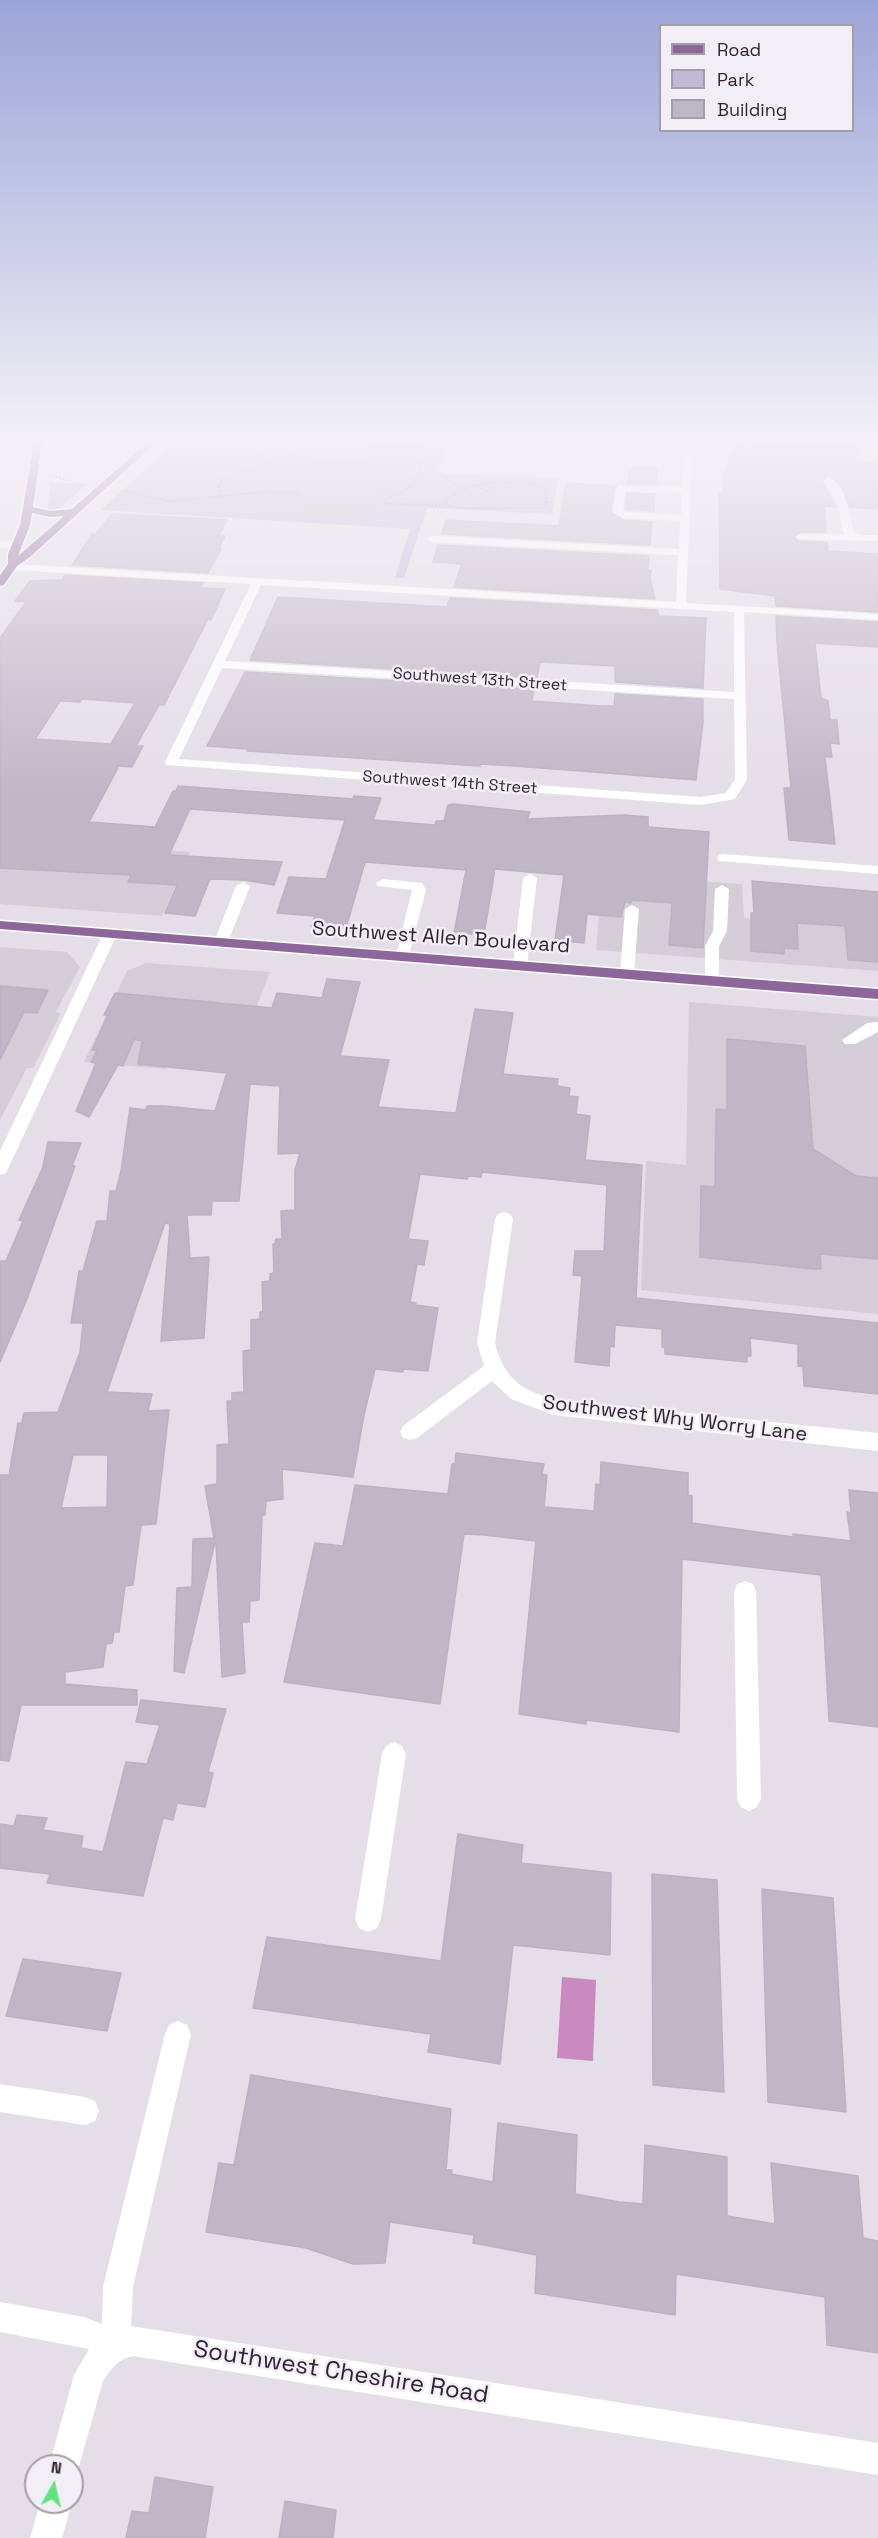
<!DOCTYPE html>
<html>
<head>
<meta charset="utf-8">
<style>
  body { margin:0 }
  #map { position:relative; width:878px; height:2538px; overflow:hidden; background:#e4dee8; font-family:"Space Grotesk",sans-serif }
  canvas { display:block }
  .legend { position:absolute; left:659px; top:24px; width:195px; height:108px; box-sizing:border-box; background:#f2eef5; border:2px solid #a59ca9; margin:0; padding:8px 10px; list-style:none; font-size:18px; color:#312136 }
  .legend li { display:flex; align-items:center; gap:12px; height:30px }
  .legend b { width:30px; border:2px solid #a59ca9 }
  .north { position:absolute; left:24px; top:2454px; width:60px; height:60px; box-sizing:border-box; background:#f2eef5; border:2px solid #a59ca9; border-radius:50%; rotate:8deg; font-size:16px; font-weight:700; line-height:24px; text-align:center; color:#312136 }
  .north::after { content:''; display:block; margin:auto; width:21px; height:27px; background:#61e480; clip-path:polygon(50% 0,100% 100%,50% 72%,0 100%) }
</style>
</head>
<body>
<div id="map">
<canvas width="878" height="2538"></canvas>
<ul class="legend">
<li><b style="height:8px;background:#8d679a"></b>Road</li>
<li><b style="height:16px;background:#c1b9d8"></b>Park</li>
<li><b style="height:16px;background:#c0b7c6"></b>Building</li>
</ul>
<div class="north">N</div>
</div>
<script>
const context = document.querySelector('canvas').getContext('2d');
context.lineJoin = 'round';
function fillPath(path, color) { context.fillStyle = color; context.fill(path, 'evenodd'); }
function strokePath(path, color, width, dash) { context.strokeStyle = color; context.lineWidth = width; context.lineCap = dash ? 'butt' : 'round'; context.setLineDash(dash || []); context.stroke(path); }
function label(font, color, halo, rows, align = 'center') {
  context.font = font + ' "Space Grotesk",sans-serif'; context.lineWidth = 5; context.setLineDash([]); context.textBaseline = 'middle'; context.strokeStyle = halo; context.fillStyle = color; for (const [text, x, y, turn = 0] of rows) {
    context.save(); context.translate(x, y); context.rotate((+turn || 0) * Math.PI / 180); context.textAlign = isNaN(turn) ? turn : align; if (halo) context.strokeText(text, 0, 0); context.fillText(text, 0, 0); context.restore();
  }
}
fillPath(new Path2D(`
  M0,838l190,14 -28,64 -162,-12z
  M604,859l63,20 75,5 2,34 134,10v43l-282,-21z
  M0,947l67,5 13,15 -24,45 5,1 -28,55h-6l-27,52z
  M146,963l124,9 -23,59 -62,-6 -19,44 -82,-7 43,-91z
  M689,1002l189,15v297l-237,-24 5,-129 40,4z`), '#d3cdd8');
fillPath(new Path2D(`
  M175,442h177l82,4 2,-4h11l-9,31 120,6 -6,35 -125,-6 -23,70h-9l15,-49 -309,-19z
  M50,482l37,2 -40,35z`), '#c1b9d8');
fillPath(new Path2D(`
  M562,1977l34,3 -3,81 -36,-3z`), '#c98bbf');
const building = new Path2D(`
  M735,442l122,3 3,18 18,1v45l-28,-2 -9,-22 -13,-10 -6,6 14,26 -11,-1 1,26h-25l-7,5 4,4 29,1 1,9 50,3v58l-102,-6 -1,-10 -55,-7 -1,-95h4v-18z
  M320,461l69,4h22l-8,20 -16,-1 -9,25h-6l-2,7 -4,1 -60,-2 1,-2h-3l7,-15h-8z
  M630,467l27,1 -1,16h-29z
  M566,483l51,3 -3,3 -3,24 13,7 28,2 -2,23 -208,-11 4,-14 113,6z
  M627,493l28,1 -1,17 -29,-2z
  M112,514l115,6 -8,16h6l-6,13h2l-13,24 -136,-8 20,-31 3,1z
  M438,545l211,11 -1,14h3l-1,9 5,20 -201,-12 8,-23 -29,-2z
  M65,575l138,8 -3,5 25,1 -14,31 -3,-1 -44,86h-5l-23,41h7l-11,21 -13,-1 -30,56 66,5 18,-36h3l2,-5 175,13 1,-3 27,2 -8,22 62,5 1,-4h8l4,-16 5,-1 77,8 -3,7 97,-4 24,2v10l61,5 -6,116 -34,-3 3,-42 -41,-3v3l-6,-1 -4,15 -34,-3 -3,29 -29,-3 9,-65 -69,-6 -11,66 -30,-2 12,-63 -101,-8 -19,66 -35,-2 4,-10 -38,-3 12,-36 37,2 19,-59 -155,-11 -21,46 113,7 -8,23 -30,-5 -34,-1 -15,37 -30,-3 12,-28 -49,-3 3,-7 -131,-7v-230l26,-36 -11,-1 15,-20 32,-1zM82,699l53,4 -24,41 -76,-5 25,-38 20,1z
  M278,597l169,10 3,-9 207,12 2,6 47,2 -3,70 -88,-6v-16l-75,-4 -3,16 -287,-18z
  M776,616l102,6v25l-63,-4 6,55 7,3 2,19h7l2,24 -9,-1 2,14h-7l10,87 -46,-4 -5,-52h7l-14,-145z
  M245,672l289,17 -2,12 70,5h12l1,-12 88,5v24l-7,57 -181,-14 -35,-2v2l-233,-15 1,-2 -41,-3z
  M752,881l126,11v70l-30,-2 -3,-34 -48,-3 1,26 -14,-1v6l-33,-3v-38h3z
  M327,979l33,3 -20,74 49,4 -11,47 78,6 19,-104 38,4 -10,61 55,5 -1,7 13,2 -1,8 9,1 -2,17 14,2 -5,44 57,5 -6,133 242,25v71l-74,-8 -1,-19 -5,-1v-22l-48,-6 1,18h-4v6l-82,-8v-6l-3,-1v-18l-47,-4 -1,22 -4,-1 -1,20 -34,-4 7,-86 -9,-1 2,-24h29l3,-66 -125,-13 -1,5 -13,-1 -1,3 -47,-5 -12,65 20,2 -4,24 -7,-1 -7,38 6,1 -1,2 23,3 -10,63 -25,-2v3l-28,-3 -11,46 -11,62 -71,-8 1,30 -17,2 -1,14h-3l-3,85 -9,1 -1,21h-7l3,51 -23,4 -6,-135h-1l-31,131 -10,-2 3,-83 15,-1 1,-48 21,-1 -9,-52 12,-2v-39l12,-1 -2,-43h5v-8l12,-1 -1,-41 8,-1v-30l9,-1v-7h3l-1,-30 8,-1v-7l4,-1 -1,-29h2l1,-5h6l-1,-28 14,-1v-40l5,-17 -22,1 2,-68 -30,-2 -11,117h-27l-1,14h-24l3,43 19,-1 -5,81 -43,3 9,-117 -5,-1 -58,169 45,2 -4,17 21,-1 -13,114 -15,1 -8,60 -8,1 -6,46h-5l-2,11 -6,1 -3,23 -38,5v12l72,6v15h-116l-12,56 -9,-1v-285h9l9,-52h4l2,-10 34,-1 22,-60 3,-29h-12l8,-52h4l14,-50h10l3,-30h6l5,-20 9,-63 16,2 1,-4h17l51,5 12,-38 -89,-9 4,-23 -8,-2 -11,27 -5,-1 -29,52 -13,-6 20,-48 -5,-1 6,-12h-5l16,-35h-4l11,-22 157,15 5,-15 45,5zM73,1455h35l-1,52 -46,1z
  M0,986l48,4 -11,23 -13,-1 -24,48z
  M727,1039l78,7 8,103 43,27 22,2v81l-58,-5 1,15h-7l-114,-12 1,-71 14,1 1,-78 11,1z
  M48,1142l33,1 -9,23h3l-48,133 -27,63v-101h6l17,-40 -4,-1 24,-53z
  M456,1453l88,11 -2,10 5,1 -3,32 50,4 2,-27 4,1 1,-23 87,11v22l4,1v27l101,14v-3l58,7 -4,-29 4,1 -2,-23 29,3v234l-49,-6 -8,-146 -139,-16 -3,173 -93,-12v4l-67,-10 17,-173 -52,-6 -20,-1 -24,170 -156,-22 31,-139 28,3 12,-61 93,9 4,-30h3z
  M141,1700l85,9 -18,63 5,1 -8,34 -28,-4 -4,17 -10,-2 -20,78 -96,-13 3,-9 -50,-6v-44l14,2 3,-11 30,3 -4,12 40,6 -2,12 22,4 23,-90 21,2 13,-39 -24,-3z
  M458,1834l65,11 -2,18 90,10 -1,82 -97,-10 -13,119 -72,-12 3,-18 -178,-26 14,-71 174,24z
  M652,1874l65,6 7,212 -71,-7z
  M762,1889l71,9 13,214 -78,-10z
  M23,1959l98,14 -14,58 -101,-15z
  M251,2075l200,34 -5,61h6l-1,4 42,8 5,-59 79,12 -2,59 45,8 23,2 2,-59 82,12v59l48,8 -4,-61 87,13 5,62 15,3v112l-51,-8 -2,-48 -149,-23 -1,41 -140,-22 2,-38 -64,-12 1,-8 -84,-13 -5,41 -32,1 -47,-16 -100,-16 13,-69 15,2z
  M155,2477l58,10 -8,51h-79l6,-27 17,2z
  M285,2501l51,9 -3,28h-54z`);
fillPath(building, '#c0b7c6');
strokePath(building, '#bbb2c1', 1.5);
const major = new Path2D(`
  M34,442h8l-9,65 17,4 22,-2 76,-67h9l-127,115 -13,9 -13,19 -4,1v-11l8,-11v-10l12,-29zM32,513l18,4 14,-1 -46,40 12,-31z
  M0,921l878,68v10l-878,-70z`);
strokePath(major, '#fff', 3);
strokePath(new Path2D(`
  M164,452c35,2 69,-14 101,7l-4,8 -36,11 -7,8 3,9
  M425,455c-9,28 -11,34 -40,43v6l60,1
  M266,462l41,-12
  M419,473l20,1 24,14
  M49,475l33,9
  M500,482l34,2 13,6 -1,16 -4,2h-84l-13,-3v-4c17,-14 34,-18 55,-19z
  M474,485l19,9
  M123,490l45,11 98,-9 32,1`), '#9d82a9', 2, [1.5, 2]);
fillPath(new Path2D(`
  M574,442h10l6,5 -7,2z
  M685,442h8l-7,161 192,11v6l-134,-8 3,167 -12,20 -5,1 -30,5 -533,-40 -2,-3 86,-178 -240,-14 -5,-3 5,-3 665,38 2,-47 -246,-13 -5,-3 5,-3 247,13 1,-28 -56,-3 -11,-6 3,-23 4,-3 62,1zM625,491l57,2 -1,22 -55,-3 -3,-1zM261,585l473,27v80l-509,-31zM222,668l512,31 1,80 -9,14 -26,4 -521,-38z
  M39,450v4l-3,1 -36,2v-6z
  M829,477c16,9 21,37 24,54l8,4h17v6l-80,-2 -2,-2 5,-3 43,1 -6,-30 -14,-25z
  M0,542l18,-1 5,3 -5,3 -18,1z
  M724,854l154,12v8l-159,-13 -2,-3 2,-3z
  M530,874l7,4 -10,87 -7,5 -7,-5 10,-87z
  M383,879l39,4 4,7 -18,69 -5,2 -7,-5 16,-66 -34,-4 -2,-3z
  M243,882l7,4 -22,56 -2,3h-10l-2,-3 22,-56z
  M722,885l7,4 -2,42 -8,15v34l-7,5 -7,-5v-34l8,-15 2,-42z
  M632,905l7,4 -5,64 -7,5 -7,-5 5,-64z
  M110,930l7,4 -109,235 -2,4 -6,2v-24l103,-217z
  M878,1022v10l-23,12h-10l-3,-4 25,-17z
  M504,1212l6,2 3,5 -18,124c9,35 25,47 59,56l324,34v18l-324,-36 -43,-16 -19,-18 -75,57 -7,2 -7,-2 -3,-6 3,-6 81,-60 -7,-23 18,-124 3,-5z
  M745,1581l8,3 3,7 5,208 -4,8 -8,4 -8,-4 -4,-8 -3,-208 3,-7z
  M394,1742l8,4 4,8 -25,165 -4,9 -9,4 -9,-4 -4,-9 27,-165 4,-8z
  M178,2021l9,4 4,9 -58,253 -2,39 747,117v32l-745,-119c-15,3 -22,13 -30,25l-27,96 -4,2v-13h-23l25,-91 15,-26 -89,-17v-30l84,15 18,7 1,-37 62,-253 4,-9z
  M0,2084l85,13 10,4 4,10 -4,10 -10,4 -85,-13z
  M40,2502h32l-10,36h-32z`), '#fff');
fillPath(major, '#8d679a');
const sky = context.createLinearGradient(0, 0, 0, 797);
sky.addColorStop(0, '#9ba4d8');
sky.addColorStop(0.55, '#f3f0f5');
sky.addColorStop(1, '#f3f0f500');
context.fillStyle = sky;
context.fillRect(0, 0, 878, 797);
label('16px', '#312136', '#f2eef5', [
  ["Southwest 13th Street",480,680,4],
  ["Southwest 14th Street",450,783,4]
]);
label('20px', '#312136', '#f2eef5', [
  ["Southwest Allen Boulevard",441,938,4],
  ["Southwest Why Worry Lane",675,1419,7]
]);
label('24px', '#312136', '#f2eef5', [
  ["Southwest Cheshire Road",341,2373,9]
]);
</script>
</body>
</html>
